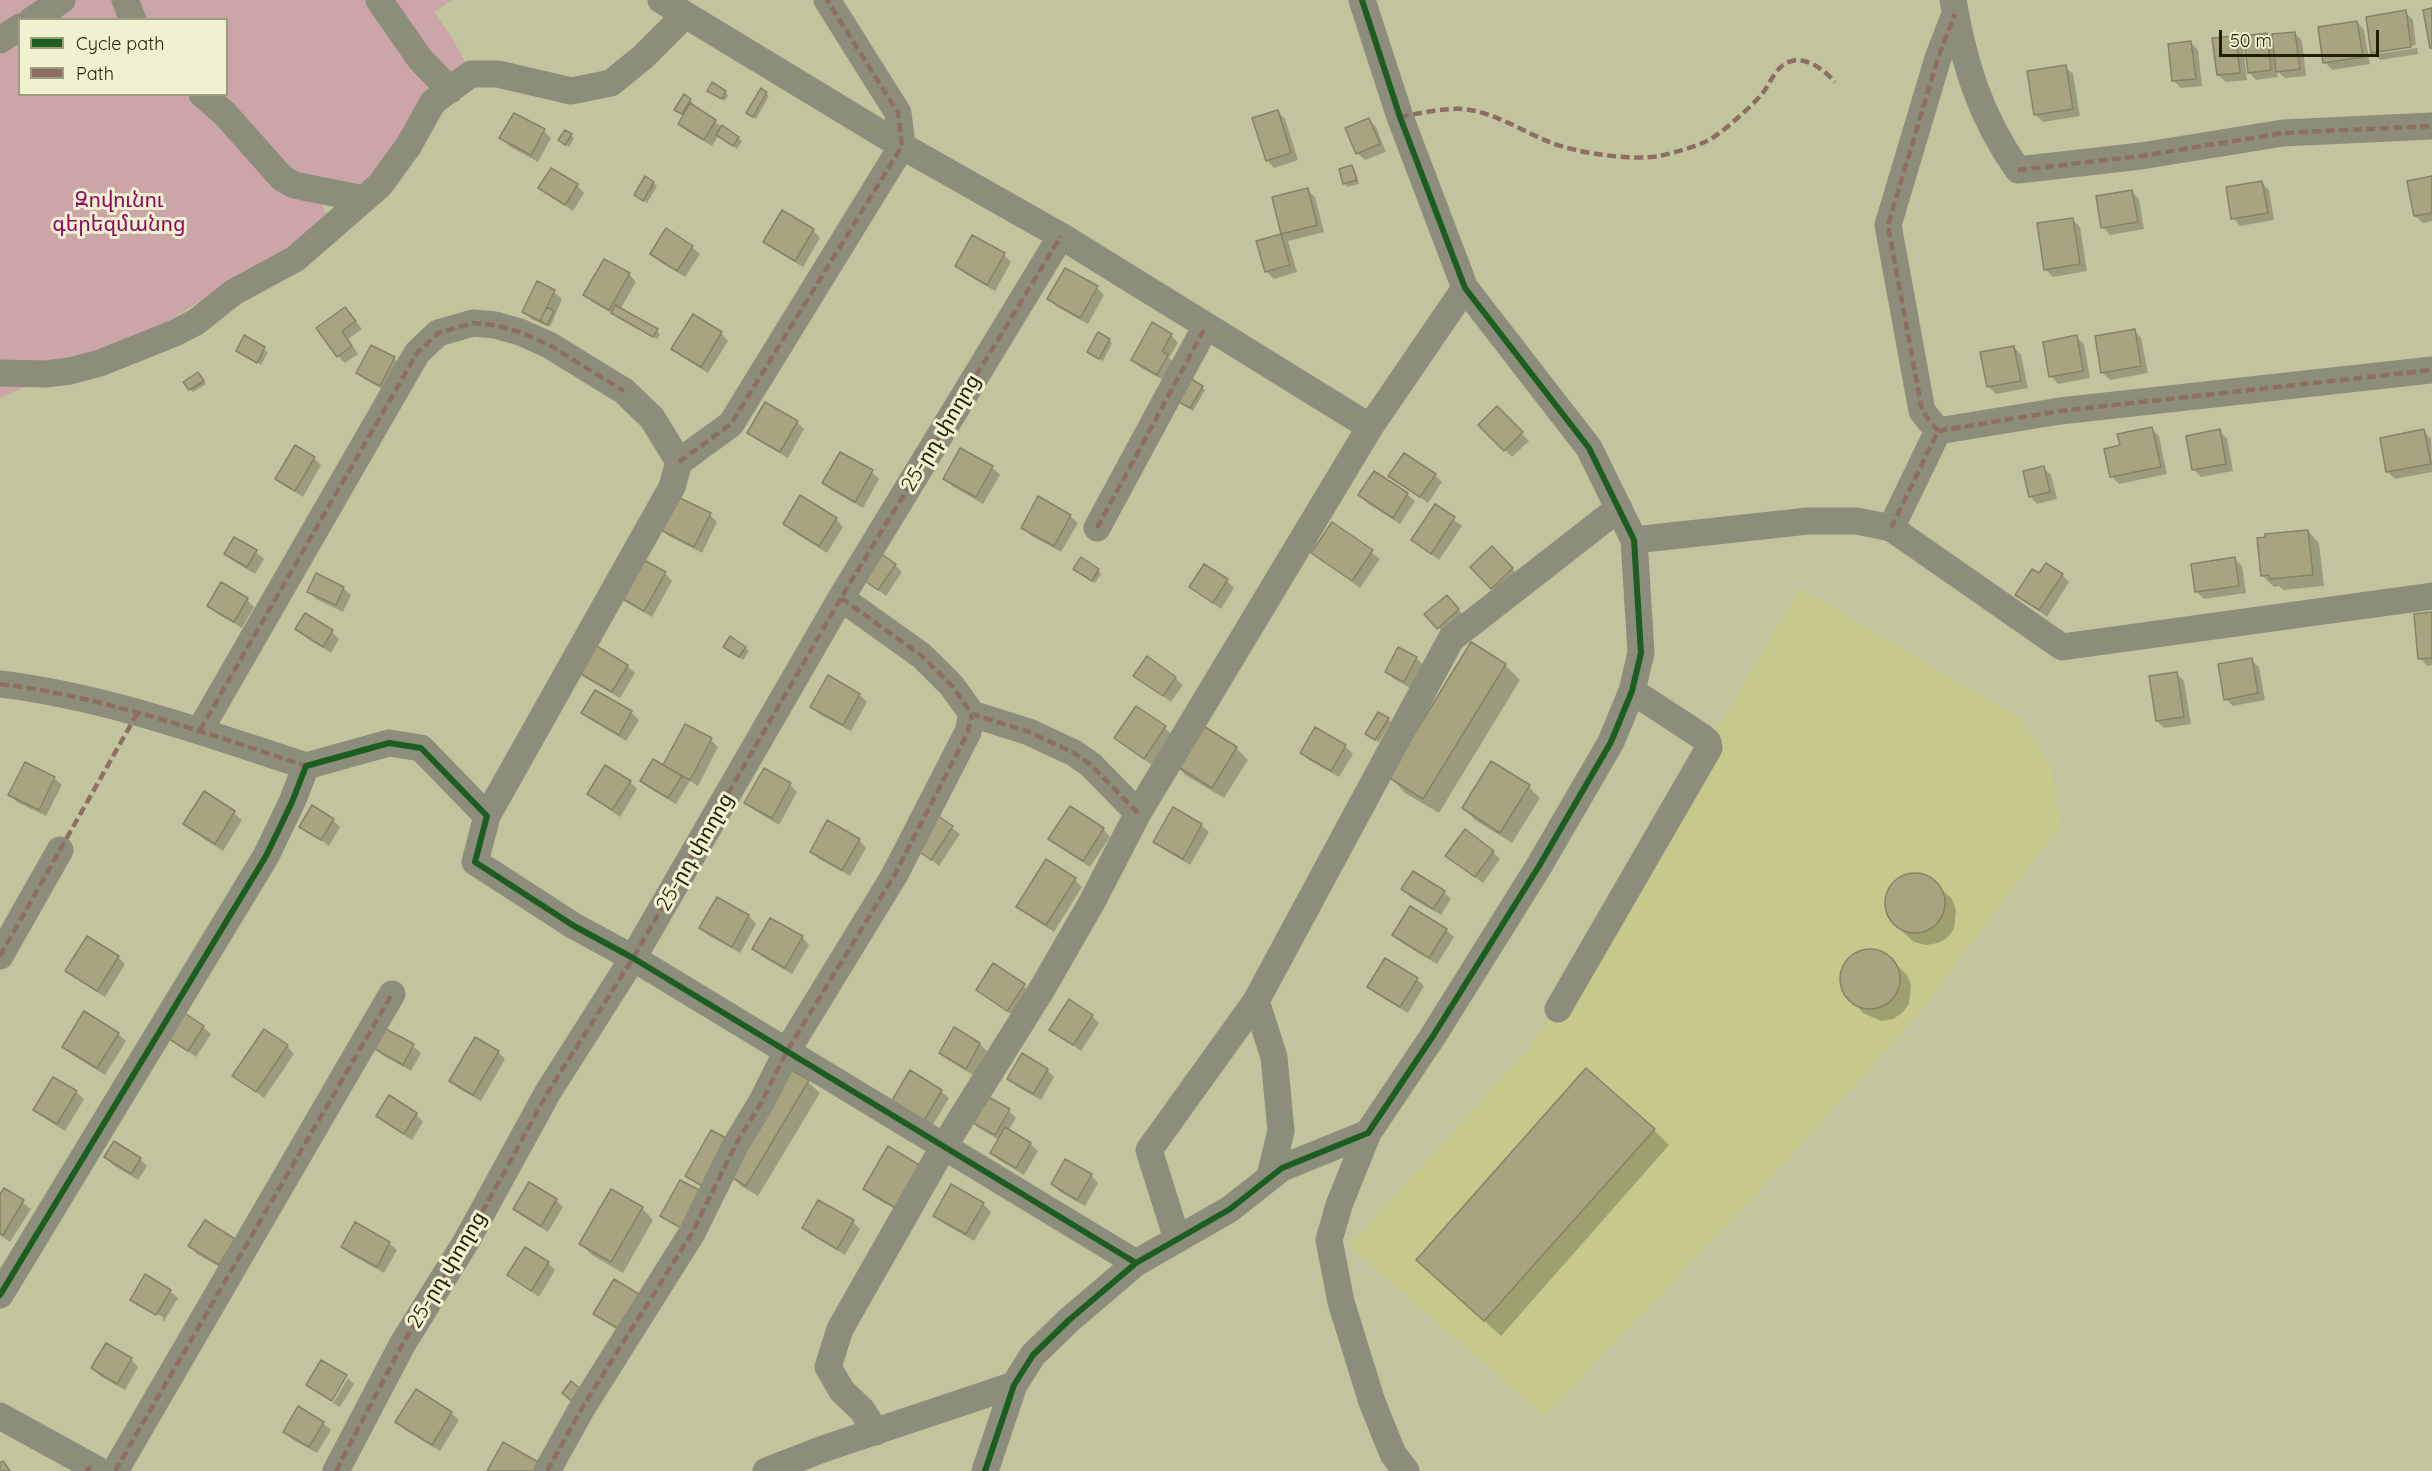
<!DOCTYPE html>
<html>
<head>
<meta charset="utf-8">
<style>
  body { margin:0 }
  #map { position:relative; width:2432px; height:1471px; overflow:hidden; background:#c2c49e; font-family:Quicksand,sans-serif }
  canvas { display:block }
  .legend { position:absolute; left:18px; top:18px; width:210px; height:78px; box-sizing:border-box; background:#f0f1d0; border:2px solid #9c9d7e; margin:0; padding:8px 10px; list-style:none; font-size:18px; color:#1f1f04 }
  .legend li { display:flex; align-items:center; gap:12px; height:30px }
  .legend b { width:30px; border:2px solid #9c9d7e }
  .scale { position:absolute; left:2219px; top:30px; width:160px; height:27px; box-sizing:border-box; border:3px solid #1f1f04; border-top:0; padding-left:8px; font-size:18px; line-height:21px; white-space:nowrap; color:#1f1f04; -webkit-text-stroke:4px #f0f1d0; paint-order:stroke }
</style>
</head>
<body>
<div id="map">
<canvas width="2432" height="1471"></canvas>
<ul class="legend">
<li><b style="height:8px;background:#1b5e20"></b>Cycle path</li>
<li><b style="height:8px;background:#8d6e63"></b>Path</li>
</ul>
<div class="scale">50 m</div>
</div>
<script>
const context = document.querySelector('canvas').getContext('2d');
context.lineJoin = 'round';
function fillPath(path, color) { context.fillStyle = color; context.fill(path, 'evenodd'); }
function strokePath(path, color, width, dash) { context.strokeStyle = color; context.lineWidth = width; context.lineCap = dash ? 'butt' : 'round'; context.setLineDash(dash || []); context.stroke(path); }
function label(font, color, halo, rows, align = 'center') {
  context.font = font + ' Quicksand,"Noto Sans Armenian",sans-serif'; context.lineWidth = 6; context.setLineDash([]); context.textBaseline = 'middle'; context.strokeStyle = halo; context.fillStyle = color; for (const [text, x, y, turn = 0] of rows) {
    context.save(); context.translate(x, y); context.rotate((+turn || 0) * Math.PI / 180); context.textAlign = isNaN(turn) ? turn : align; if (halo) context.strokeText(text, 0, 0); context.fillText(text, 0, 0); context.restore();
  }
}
fillPath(new Path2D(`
  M1800,588l221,131 30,48 10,58 -146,193 -163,181 -208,217 -195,-170 181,-199z`), '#c6c88c');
fillPath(new Path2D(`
  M0,0h452l-18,12 17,24 14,26 -62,64 1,6 -31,55h-34l-18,-12 -6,10 12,32 -34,31 -59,31 -67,43 -167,76zM20,20h206v74h-206z`), '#cba5a7');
fillPath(new Path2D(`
  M2405,12l8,8 3,25 -39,6v3l40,-6 1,6 -38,6 -7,-8z
  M2357,22l7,8 6,34 -38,6 -7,-8z
  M2295,33l7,8 4,35 -21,2 -8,-7 1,6 -22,3 -7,-8 17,-37 8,7z
  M2235,37l8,8 4,35 -21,2 -8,-7z
  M2191,43l7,7 4,36 -21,2 -7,-7z
  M2065,67l8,7 7,42 -37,6 -7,-7z
  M725,92l3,3 -3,6 -12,-7z
  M766,93l3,3 -13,23 -8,-6z
  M690,100l3,3 -1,3 50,35 -5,8 -19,-13 -6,10 -25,-15 -7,-7 4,-8 -8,-6z
  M1278,112l7,7 13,41 -24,8 -7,-8z
  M1369,120l7,7 10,25 -21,8 -8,-7z
  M544,131l7,7 -13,24 -29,-16 -8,-8z
  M571,135l3,3 -5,9 -6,-4z
  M1352,166l3,4 4,14 -12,3 -3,-4z
  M2432,178v43l-9,2 -8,-7z
  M653,183l4,3 -10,17 -8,-5z
  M2262,183l7,7 5,30 -34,6 -7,-8z
  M577,185l7,8 -11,18 -33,-23z
  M1307,190l8,7 9,35 -36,9 9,31 -23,7 -8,-8 -8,-29 25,-7 -9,-37z
  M2132,192l7,7 5,30 -34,6 -7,-8z
  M2072,219l8,8 7,44 -34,6 -8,-8z
  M813,230l7,8 -17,29 -30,-18 -8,-7z
  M692,247l8,7 -15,23 -26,-16 -7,-7z
  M1004,255l7,7 -16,29 -31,-18 -8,-7z
  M629,274l7,8 -16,28 37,21 3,3 -3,5 -65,-37 -7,-7z
  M538,283l16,9 8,7 -12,28 -19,-8 -7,-8z
  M1097,288l7,7 -16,29 -31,-17 -8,-8z
  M345,309l17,20 -14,10 10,15 -13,9 -7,-7z
  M2134,330l7,8 7,35 -38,7 -8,-8z
  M721,333l7,8 -20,32 -27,-17 -8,-7z
  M1171,335l7,8 -9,15 6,6 -10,17 -25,-14 -7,-8z
  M2076,337l8,7 6,34 -32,6 -7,-8z
  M244,338l24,14 -7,13 -23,-14z
  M1109,340l3,3 -9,18 -11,-6z
  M2014,347l7,8 7,33 -32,6 -8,-8z
  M394,358l7,8 -13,26 -22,-12 -8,-7z
  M198,374l8,10 -13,8 -3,-3z
  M1202,387l3,3 -12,21 -14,-9z
  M1497,408l32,33 -17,16 -32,-32z
  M797,422l7,7 -16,29 -31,-18 -8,-7z
  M2152,429l7,7 8,38 -48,10 -7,-7 -6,-27 16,-4z
  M2219,431l8,7 6,33 -32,6 -7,-7 -7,-33z
  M2424,431l7,8 1,33 -37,7 -7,-7z
  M961,450l31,17 8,8 -17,29 -31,-18 -7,-7z
  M314,458l7,7 -18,32 -18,-11 -8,-7z
  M2044,468l7,7 6,24 -20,5 -7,-8z
  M872,472l7,7 -16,29 -32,-18 -7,-7z
  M1374,473l33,21 8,7 -15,23 -33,-21 -7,-8z
  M1435,475l7,7 -14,21 -38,-27z
  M1435,506l27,20 -23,34 -27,-20z
  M710,515l7,7 -15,31 -33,-17 -8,-7z
  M1070,516l8,7 -17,29 -31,-17 -7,-8z
  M836,519l7,8 -16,26 -35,-22 -7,-8z
  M1332,524l48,35 -20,29 -47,-35z
  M2308,531l11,12 5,43 -41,4 -4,-4 -5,1 -12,-12z
  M235,539l21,13 8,7 -9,15 -22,-13 -7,-8z
  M1492,548l27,28 -20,19 -27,-28z
  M2234,558l8,8 4,27 -42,6 -7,-7z
  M895,565l7,7 -16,24 -25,-19z
  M1098,570l3,4 -6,9 -17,-11z
  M665,573l7,8 -20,36 -30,-17z
  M2040,575h22l7,7 -22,35 -30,-23z
  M1227,581l7,7 -13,21 -30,-22z
  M343,588l8,7 -8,17 -27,-13 -7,-7z
  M247,600l7,7 -12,21 -26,-15 -7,-8z
  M1454,604l11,13 -20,18 -7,-8z
  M2432,614v51l-5,1 -7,-8z
  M297,629l35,3 7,7 -8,14 -27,-17z
  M745,648l4,3 -6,9 -15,-10z
  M1416,658l8,8 -12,23 -18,-10 -7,-7z
  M2251,660l8,7 6,33 -32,6 -7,-7z
  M1505,665l15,15 -81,133 -34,-20 -15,-16z
  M627,666l8,7 -15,25 -38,-22 -7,-7z
  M2177,674l7,7 7,43 -27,4 -7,-7z
  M1135,675l40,3 8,7 -12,17z
  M828,677l32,18 7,7 -16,29 -32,-17 -7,-8z
  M631,712l8,8 -13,21 -35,-21 -8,-7z
  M1388,719l3,3 -12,20 -9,-5z
  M1165,728l7,7 -20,30 -36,-27z
  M1315,729l30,17 8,8 -14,23 -30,-17 -7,-8z
  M711,740l7,7 -20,39 -8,-5 -14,23 -27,-16 -8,-7z
  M1236,748l12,12 -24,38 -39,-23 -11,-12z
  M54,778l8,7 -16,31 -29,-14 -7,-8z
  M630,782l7,7 -17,28 -32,-23z
  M790,785l7,7 -18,33 -25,-15 -8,-7z
  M1529,787l11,11 -28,45 -37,-23 -11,-12z
  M204,793l30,20 8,7 -19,31 -31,-20 -7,-7z
  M936,816l24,18 -21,32 -23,-18z
  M333,820l7,7 -11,19 -28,-20z
  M1201,825l8,7 -19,33 -27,-16 -8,-7z
  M1103,829l7,8 -20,30 -32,-21 -8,-7z
  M859,840l7,8 -16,28 -31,-17 -7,-8z
  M1493,852l7,7 -17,24 -36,-27z
  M1047,861l28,19 7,7 -28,45 -28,-18 -8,-8z
  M1919,874l11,5 9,8 13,12 4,11 -2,19 -7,9 -9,5 -12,2 -12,-3 -19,-17 -7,-10 -2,-9 2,-12 4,-9 8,-6z
  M1403,889l41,3 7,7 -10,16 -31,-18z
  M717,899l32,17 7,8 -16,29 -32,-18 -7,-7z
  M1446,930l8,7 -17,27 -35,-21 -8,-8z
  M802,937l7,8 -17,29 -31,-18 -7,-7z
  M1865,950h9l12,4 21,21 4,10 -2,19 -7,9 -9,6 -12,2 -18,-8 -20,-23 -2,-9 2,-12 12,-15z
  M118,957l7,7 -20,33 -30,-19 -8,-7z
  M1417,979l7,7 -16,27 -32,-19 -7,-7z
  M1024,986l7,7 -16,24 -38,-27z
  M1092,1016l7,7 -18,28 -30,-21z
  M203,1027l8,7 -15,23 -34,-24z
  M955,1029l25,15 7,7 -14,24 -25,-15 -7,-7z
  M386,1031l27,15 8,7 -10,18 -27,-15 -7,-7z
  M118,1034l8,7 -21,34 -34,-21 -7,-7z
  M287,1046l7,8 -30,44 -30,-23z
  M498,1052l7,7 -24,42 -23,-13 -7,-7z
  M1047,1070l7,7 -13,23 -25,-14 -7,-8z
  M791,1072l17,10 12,11 -62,103 -17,-10 -11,-11z
  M910,1072l31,19 8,7 -18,30 -31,-19z
  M76,1092l8,7 -19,32 -22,-14 -8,-7z
  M1009,1111l7,7 -8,13 22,13 8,7 -14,24 -25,-15 -7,-7 7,-13 -22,-13 -7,-8z
  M416,1114l7,8 -11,18 -27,-17 -7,-7z
  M1654,1130l15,15 -168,191 -83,-76z
  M106,1157l34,2 7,7 -9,14 -25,-15z
  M927,1174l-23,40 -32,-18 -7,-7z
  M1091,1175l7,8 -13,23 -25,-14 -8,-8z
  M5,1190l26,19 -21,33 -10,-7v-38z
  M556,1200l7,7 -15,25 -26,-16 -7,-7z
  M819,1202l34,20 7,7 -15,26 -34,-20 -7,-7z
  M983,1204l8,8 -17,29 -31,-18 -8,-8z
  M642,1208l11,12 -30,53 -31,-18 -11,-11z
  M205,1222l22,49 -30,-17 -7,-8z
  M355,1224l34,19 8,7 -13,23 -34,-19 -7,-7z
  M548,1263l7,7 -16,27 -30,-22z
  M170,1291l8,7 -14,23 -2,-1 2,-2 -26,-15v3l-6,-6z
  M641,1297l-12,40 -26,-16 -8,-7z
  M131,1359l7,8 -13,23 -25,-14 -8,-8z
  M345,1376l-15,25 -22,-16z
  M348,1378l6,6 -14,23 -7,-4z
  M417,1391l34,22 8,7 -19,31 -35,-21 -8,-8z
  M323,1423l8,7 -14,23 -25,-14 -7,-7z`), '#0003');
const building = new Path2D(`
  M2432,8v40h-2l-7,-38z
  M2406,10l5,37 -40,6 -5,-36z
  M2357,21l6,36 -40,6 -5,-36z
  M2295,32l5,37 -24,3 -4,-38z
  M2267,33l4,37 -23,3 -4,-37z
  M2236,36l4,37 -23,2 -5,-37z
  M2191,41l5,38 -24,2 -4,-37z
  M2066,65l7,44 -39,6 -7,-44z
  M712,82l14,9 -4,8 -15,-8z
  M761,88l6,4 -14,25 -7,-4z
  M684,94l7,5 -9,15 -8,-4z
  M690,103l26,17 -12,20 -26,-16z
  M1278,110l13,43 -25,8 -14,-43z
  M514,113l31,16 -14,26 -32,-17z
  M1369,118l11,26 -24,10 -11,-26z
  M722,125l17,12 -6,9 -17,-11z
  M565,130l7,4 -7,11 -7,-5z
  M1352,165l5,15 -14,4 -4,-15z
  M551,168l27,16 -13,21 -27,-17z
  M645,176l9,6 -11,19 -9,-6z
  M2432,176v37l-18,3 -7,-35z
  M2262,181l6,32 -37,6 -5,-32z
  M1308,188l9,37 -36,9 -9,-37z
  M2132,190l6,32 -37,6 -5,-32z
  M782,210l32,19 -19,32 -32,-19z
  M2073,218l7,46 -36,6 -7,-47z
  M666,228l27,18 -16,25 -27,-17z
  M1281,234l9,31 -25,7 -9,-31z
  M972,235l33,18 -18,32 -32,-19z
  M604,259l26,14 -21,37 -26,-15z
  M1065,268l33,18 -18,32 -33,-19z
  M537,281l18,9 -15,31 -18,-9z
  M615,305l43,24 -5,8 -42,-24z
  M345,307l11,14 -14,10 10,15 -15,11 -21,-29z
  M547,307l7,4 -7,14 -7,-4z
  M693,314l29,18 -21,35 -30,-18z
  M1152,322l20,12 -10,17 6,4 -11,20 -26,-15z
  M2135,329l6,37 -40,7 -6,-37z
  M1098,332l12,7 -11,20 -12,-7z
  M244,335l21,12 -8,16 -21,-12z
  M2077,335l6,36 -34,6 -6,-35z
  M371,345l24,12 -15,29 -24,-13z
  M2014,346l7,35 -34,6 -7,-35z
  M198,372l6,9 -15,9 -6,-8z
  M1186,376l17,10 -13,22 -17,-9z
  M765,402l33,19 -18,31 -33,-19z
  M1497,406l26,26 -19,19 -26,-26z
  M2152,427l9,40 -51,10 -6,-28 16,-4 -3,-11z
  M2220,429l6,35 -34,6 -6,-34z
  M2424,429l7,35 -45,8 -6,-34z
  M295,445l20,12 -20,34 -20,-12z
  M960,448l33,18 -17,31 -33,-18z
  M840,452l33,18 -18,32 -33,-19z
  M1404,453l32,21 -16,23 -32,-21z
  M2044,466l6,26 -21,5 -6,-26z
  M1374,471l34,22 -15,25 -35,-23z
  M800,495l37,23 -18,28 -36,-22z
  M676,496l35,17 -17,34 -35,-18z
  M1038,496l33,19 -17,31 -33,-18z
  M1435,504l20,13 -24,37 -20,-14z
  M1332,522l41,28 -21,31 -41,-28z
  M2308,530l5,45 -43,4 -1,-4 -8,1 -4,-38 8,-1v-3z
  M234,537l23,13 -10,17 -23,-13z
  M1492,546l21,22 -22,21 -21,-22z
  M877,551l19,13 -18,26 -19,-13z
  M635,555l31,17 -22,39 -31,-18z
  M1081,557l18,12 -7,12 -19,-12z
  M2235,557l4,29 -44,6 -4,-28z
  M2046,563l17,11 -24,36 -24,-15 17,-26 7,4z
  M1204,564l24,15 -15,24 -24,-16z
  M316,573l28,14 -8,18 -29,-13z
  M221,582l27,16 -14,24 -27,-16z
  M1447,595l12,14 -22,20 -13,-15z
  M2432,612v46l-14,1 -4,-45z
  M305,613l28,17 -10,17 -28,-18z
  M730,636l16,11 -7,10 -16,-10z
  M590,642l38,23 -16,27 -39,-23z
  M1471,642l35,22 -83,135 -35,-22z
  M1398,647l19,10 -13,25 -19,-10z
  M1147,656l29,21 -13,19 -30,-20z
  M2252,658l6,35 -34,7 -6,-36z
  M2177,672l7,45 -28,4 -7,-45z
  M828,675l32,19 -17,31 -33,-18z
  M595,690l37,21 -13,24 -38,-22z
  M1136,706l30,20 -22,33 -30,-21z
  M1378,712l11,6 -14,22 -10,-6z
  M1197,722l40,25 -25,41 -40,-25z
  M685,724l27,14 -22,42 -27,-15z
  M1315,727l31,18 -15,26 -31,-18z
  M653,759l29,17 -14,22 -28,-17z
  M1491,761l39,24 -30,48 -38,-25z
  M25,762l30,15 -16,33 -31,-15z
  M605,765l26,16 -19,29 -25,-16z
  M764,768l27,15 -19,35 -28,-15z
  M204,791l31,20 -20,33 -32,-20z
  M312,805l22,14 -13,21 -22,-13z
  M1070,806l34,22 -21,33 -35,-22z
  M1173,807l29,17 -19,35 -30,-17z
  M935,814l18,12 -22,34 -17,-12z
  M827,820l33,19 -18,31 -32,-18z
  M1465,829l29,22 -19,26 -30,-21z
  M1046,859l30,19 -30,47 -30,-18z
  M1413,871l32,20 -12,18 -32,-20z
  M1885 903a30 30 0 1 1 60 0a30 30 0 1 1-60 0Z
  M717,897l32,18 -17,32 -33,-19z
  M1410,906l37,23 -18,29 -37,-23z
  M770,918l33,18 -18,32 -33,-19z
  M87,936l32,20 -22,35 -32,-20z
  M1840 979a30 30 0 1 1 60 0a30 30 0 1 1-60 0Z
  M1385,958l33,20 -18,29 -33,-20z
  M993,963l32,21 -18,27 -31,-21z
  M1069,999l24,16 -20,30 -24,-15z
  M177,1008l27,18 -16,25 -28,-18z
  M84,1011l35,22 -22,35 -35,-21z
  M954,1027l26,16 -14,26 -27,-16z
  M264,1029l24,16 -32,47 -24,-16z
  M386,1029l28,15 -11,21 -28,-16z
  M475,1037l24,14 -26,44 -24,-14z
  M1022,1053l26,16 -15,25 -26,-15z
  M1586,1068l69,61 -171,192 -68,-61z
  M791,1070l18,10 -63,106 -18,-11z
  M910,1070l32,20 -18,31 -33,-19z
  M53,1077l24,14 -20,33 -24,-14z
  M983,1094l27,15 -15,26 -27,-15z
  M389,1095l28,18 -13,21 -28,-18z
  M1005,1127l26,16 -15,25 -26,-15z
  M711,1130l21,11 -26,47 -21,-12z
  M114,1141l27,17 -10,16 -27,-17z
  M888,1146l33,20 -25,42 -33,-19z
  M1065,1159l27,15 -15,26 -26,-16z
  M680,1180l23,12 -20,37 -23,-13z
  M529,1182l28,17 -16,27 -28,-17z
  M951,1184l33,19 -18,31 -33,-18z
  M4,1188l20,12 -21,35 -3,-1v-40z
  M611,1189l32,18 -32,55 -32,-18z
  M818,1200l36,20 -17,29 -35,-21z
  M205,1220l30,19 -16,26 -31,-19z
  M355,1222l35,20 -13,25 -36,-20z
  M525,1247l24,15 -18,29 -24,-16z
  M145,1274l26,16 -15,25 -26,-15z
  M614,1279l28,17 -21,34 -28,-16z
  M106,1343l26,15 -15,26 -26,-16z
  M321,1360l26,15 -15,26 -26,-16z
  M571,1381l12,10 -9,12 -12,-10z
  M416,1389l36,23 -20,33 -37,-23z
  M298,1406l26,16 -15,25 -26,-15z
  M503,1442l37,21 -4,8h-49z
  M3,1461l7,10h-10v-8z`);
fillPath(building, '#a9a480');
strokePath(building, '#868264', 1.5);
strokePath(new Path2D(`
  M125,0l8,20
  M379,0l41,59 30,31
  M661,0l241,146 159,90 309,191
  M1362,0l38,117 65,171 124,160 45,92 7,113 -9,38 -21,51 -72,124 -106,170 -65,97 -29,72 -10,35 12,62 31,100 21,52 13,17
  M1953,0c11,63 27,117 65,170l123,-14 142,-23 149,-7
  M32,20l30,-20
  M0,40l20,-13
  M364,199l16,-14 29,-40 24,-43 38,-28h27l73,17 40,-8 32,-26 41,-41
  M0,373l45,1 25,-3 30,-8 75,-30 21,-11 38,-30 61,-33 69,-60 -70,-14 -12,-7 -57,-64 -23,-20
  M1938,431l-16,-20 -34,-186 50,-167 17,-44
  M679,462l52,-38 171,-278 -4,-33 -71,-113
  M1097,528l109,-202
  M1891,528l47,-97 122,-20 372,-41
  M1634,540l174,-19h49l34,7 171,119 370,-51
  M841,598l81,58 30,30 20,28 57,18 45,21 17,12 47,48
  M0,684c106,13 205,49 306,82
  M200,730l217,-377 21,-20 35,-10 22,2 25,7 29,13 75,46 28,27 27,44 -7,25 -185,329
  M0,956l60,-106
  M1558,1009l151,-261 -1,-6 -7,-6 -69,-45
  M1270,1176l11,-45 -7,-74 -18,-56 195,-362 168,-131
  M1177,1239l-28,-89 107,-149
  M0,1295l266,-439 26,-54 14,-36 83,-23 32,5 66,68 -12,46 99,64 59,32 503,305
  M0,1416l100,55
  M876,1432l-14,-22 -20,-19 -14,-24 12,-38 104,-183 98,-157 50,-87 46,-89 232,-386 95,-139
  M115,1471l277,-477
  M336,1471l67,-128 64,-103 81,-148 85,-134 208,-360 220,-362
  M547,1471l35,-63 110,-175 44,-89 25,-41 26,-52 107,-175 74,-144 4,-18
  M766,1471l57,-22 191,-64
  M985,1471l29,-86 19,-30 36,-35 67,-57 94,-54 52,-41 86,-35`), '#8c8d7b', 27);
strokePath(new Path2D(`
  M1400,117c21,-4 42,-9 63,-8 32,3 60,23 89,34 26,10 80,18 107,13 15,-3 35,-9 48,-15 13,-6 46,-36 55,-47 10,-12 13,-29 30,-33 16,-4 33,10 43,21
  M2018,170l123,-14 142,-23 149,-7
  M1938,431l-16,-20 -34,-186 50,-167 17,-44
  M679,462l52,-38 171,-278 -4,-33 -71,-113
  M1097,528l109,-202
  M1891,528l47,-97 122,-20 372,-41
  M841,598l81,58 30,30 20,28 57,18 45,21 17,12 47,48
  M0,684c106,13 205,49 306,82
  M200,730l217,-377 21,-20 35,-10 22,2 25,7 29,13 75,46
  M0,956l138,-244
  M86,1471l5,-4
  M115,1471l277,-477
  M336,1471l67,-128 64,-103 81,-148 85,-134 208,-360 220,-362
  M547,1471l35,-63 110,-175 44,-89 25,-41 26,-52 107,-175 74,-144 4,-18`), '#8d6e63', 4.5, [9, 4.5]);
strokePath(new Path2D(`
  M0,1295l266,-439 26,-54 14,-36 83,-23 32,5 66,68 -12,46 99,64 59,32 503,305
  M985,1471l29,-86 19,-30 36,-35 67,-57 94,-54 52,-41 86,-35 65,-97 106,-170 72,-124 21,-51 9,-38 -7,-113 -45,-92 -124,-160 -65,-171 -38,-117`), '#1b5e20', 6);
label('21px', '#920661', '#f0f1d0', [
  ["Զովունու",119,201],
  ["գերեզմանոց",119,225]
]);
label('21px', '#1f1f04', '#f0f1d0', [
  ["25-րդ փողոց",941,433,-59],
  ["25-րդ փողոց",695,852,-60],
  ["25-րդ փողոց",447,1270,-59]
]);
</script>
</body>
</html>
